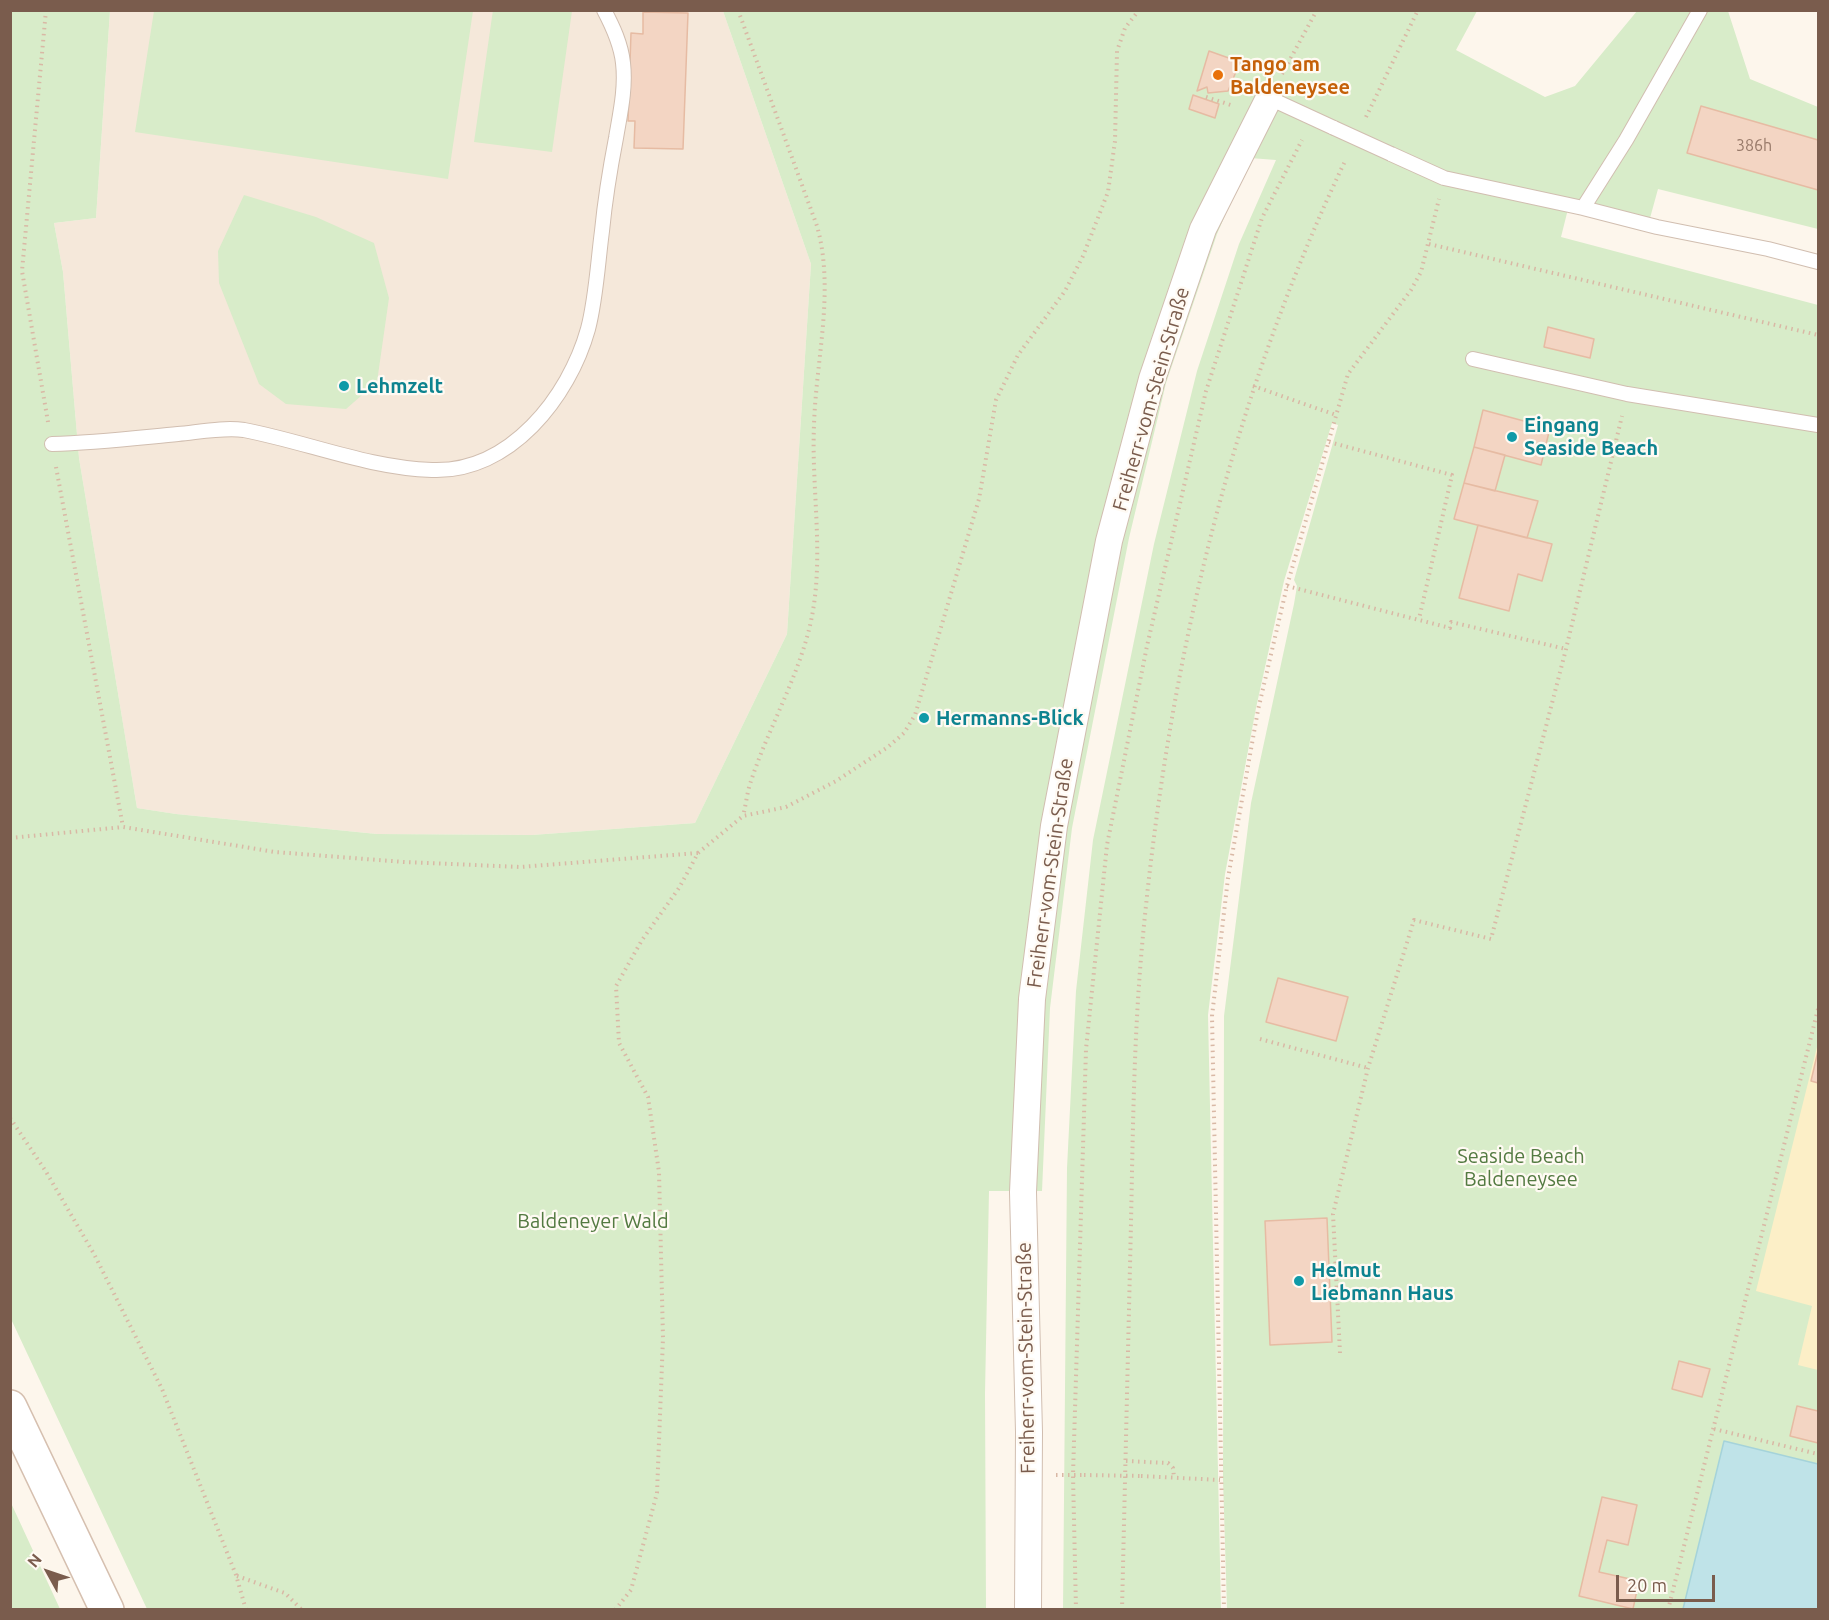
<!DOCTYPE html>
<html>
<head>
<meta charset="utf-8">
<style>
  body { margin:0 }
  #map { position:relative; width:1829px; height:1620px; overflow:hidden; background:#fdf6ec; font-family:Ubuntu,sans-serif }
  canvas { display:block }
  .frame { position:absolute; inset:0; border:12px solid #7a5c4d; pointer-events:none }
  .north { position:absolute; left:18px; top:1542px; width:60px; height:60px; -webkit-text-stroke:4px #fffaf3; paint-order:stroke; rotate:310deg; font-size:16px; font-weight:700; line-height:24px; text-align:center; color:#7a5c4d }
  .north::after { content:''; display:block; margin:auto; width:21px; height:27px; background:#7a5c4d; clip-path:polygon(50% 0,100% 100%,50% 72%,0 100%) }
  .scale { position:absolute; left:1616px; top:1575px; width:99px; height:27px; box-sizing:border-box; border:3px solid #7a5c4d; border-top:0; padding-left:8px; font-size:18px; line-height:21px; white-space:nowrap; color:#7a5c4d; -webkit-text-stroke:4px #fffaf3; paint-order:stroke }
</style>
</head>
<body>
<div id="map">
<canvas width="1829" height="1620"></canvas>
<div class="frame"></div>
<div class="north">N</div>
<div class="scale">20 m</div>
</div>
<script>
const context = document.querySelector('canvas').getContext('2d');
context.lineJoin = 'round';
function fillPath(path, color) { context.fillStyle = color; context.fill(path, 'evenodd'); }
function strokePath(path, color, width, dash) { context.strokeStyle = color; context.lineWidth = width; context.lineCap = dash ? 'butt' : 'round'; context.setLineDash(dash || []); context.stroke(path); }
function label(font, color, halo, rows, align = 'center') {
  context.font = font + ' Ubuntu,sans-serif'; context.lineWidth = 4.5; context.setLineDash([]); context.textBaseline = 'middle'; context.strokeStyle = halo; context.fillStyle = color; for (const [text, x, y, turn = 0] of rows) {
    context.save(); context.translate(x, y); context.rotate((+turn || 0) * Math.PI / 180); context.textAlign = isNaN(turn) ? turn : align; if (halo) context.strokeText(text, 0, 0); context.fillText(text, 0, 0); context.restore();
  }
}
fillPath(new Path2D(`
  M110,11h613l88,253 -24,370 -92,189 -163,12 -155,-1 -201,-20 -39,-6 -58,-350 -16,-186 -9,-49 42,-5z`), '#f5e8da');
fillPath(new Path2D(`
  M493,10l79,1 -20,141 -78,-10z
  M10,11h100l-14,207 -42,5 9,49 16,186 58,350 39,6 201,20 155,1 163,-12 92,-189 24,-370 -88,-253h754l-21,39 89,47 30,-11 62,-75h91l22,68 68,28v122l-160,-40 -11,40 -79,-20 -7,28 257,68v1304h-591l-4,-130 1,-463 27,-213 43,-199 3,-18 -3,-6 44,-155 -6,-2 -48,158 -28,127 -31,166 -17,141 13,594h-158l4,-441 9,-177 17,-151 61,-296 43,-173 42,-127 37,-84 -26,-2 -33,76 -51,149 -37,155 -57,290 -22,180 -8,183h-53l-4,202 1,216h-839l-136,-290z
  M154,11h319l-25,168 -313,-47z
  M244,195l72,22 58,26 15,55 -12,84 -31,27 -60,-5 -27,-20 -40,-101 -1,-32z
  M10,1503h1l49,106h-49z`), '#d8ecc9');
fillPath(new Path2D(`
  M1818,1043v327l-20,-5 14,-59 -56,-15z`), '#fcefc7');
const water = new Path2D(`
  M1724,1441l94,23v145h-135z`);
fillPath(water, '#bfe3e8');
strokePath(water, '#a5d3da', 1.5);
const building = new Path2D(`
  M643,12l45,1 -5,136 -49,-1 1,-27h-7l3,-88 12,1z
  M1209,51l31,11 -12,29 -20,2 -1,-6 -10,4z
  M1193,95l26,9 -4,14 -26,-9z
  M1701,106l117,34v50l-131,-37z
  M1548,327l46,12 -4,19 -46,-11z
  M1483,410l67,18 -9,37 -67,-18z
  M1474,447l31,8 -10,36 -31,-8z
  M1464,483l74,18 -11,37 -73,-19z
  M1478,525l74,19 -10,37 -24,-7 -9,37 -50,-13z
  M1278,978l70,19 -12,44 -70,-19z
  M1818,1051v32l-7,-2z
  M1327,1218l5,124 -62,3 -5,-124z
  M1679,1361l31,8 -8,28 -30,-8z
  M1797,1406l21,5v32l-28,-7z
  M1602,1497l35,8 -9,40 -21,-5 -8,32 40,9 -6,28 -54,-13z`);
fillPath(building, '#f3d5c3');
strokePath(building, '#e6bba3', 1.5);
const service = new Path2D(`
  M1269,98l65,30
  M1391,154l53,24 139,30 74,19 111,22 50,13
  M1583,208l43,-68 74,-130
  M1473,359l154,35 191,31
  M52,444c42,-1 84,-6 126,-10 21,-2 46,-7 66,-4 63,12 124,38 188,40 78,3 137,-73 156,-141 8,-30 10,-68 14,-98 3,-31 8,-62 14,-93 4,-24 10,-50 7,-75 -2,-19 -10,-36 -19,-53`);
const minor = new Path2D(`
  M1028,1610l1,-178 -6,-240 9,-193 22,-173 55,-285 43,-162 51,-150 66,-131`);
const secondary = new Path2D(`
  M10,1407l97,203`);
strokePath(service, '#d1beb0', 16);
strokePath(minor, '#d1beb0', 28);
strokePath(secondary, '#d6c0b0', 36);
strokePath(new Path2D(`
  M46,10l-24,261 26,151
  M738,10l79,216c18,64 -1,133 -3,199 -3,70 13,143 -7,212 -14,50 -40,95 -56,144 -4,11 -5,24 -8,35
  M1282,74l35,-64
  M1206,97l28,9
  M1366,117l52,-107
  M1429,244l389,91
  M1253,386l83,29
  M1329,442l123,33 -33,144
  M56,467l67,360
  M1287,586l163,42 1,-6 115,27
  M10,838l113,-11 152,25 129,10 116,5 178,-14
  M1260,1039l108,29
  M10,1118l35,52 49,84 68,135 74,186 10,35
  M1340,1353l-7,-139 35,-146 46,-148 77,19 75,-290 56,-233
  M1714,1429l104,25
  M1126,1461l42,2 5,5 1,9
  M1056,1475h28
  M1141,1476l79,4
  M237,1576l48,17 17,17
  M615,1610l16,-20 26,-97 6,-155 -4,-166 -11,-75 -29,-54 -3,-57 26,-46 37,-52 19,-35 45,-37 43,-9 50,-26 52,-34 16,-14 11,-18 64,-216 17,-99 22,-45 47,-64 18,-35 25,-64 7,-51 2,-90 8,-23 14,-18
  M1076,1610l-3,-135 13,-426 21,-204 40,-199 59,-255 56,-173 40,-78
  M1122,1610c3,-129 6,-258 9,-387 2,-99 3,-199 13,-298 26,-265 87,-525 202,-766
  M1224,1610l-12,-594 16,-138 30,-168 29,-124 61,-212 63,-84 10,-18 18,-73
  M1668,1610l150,-601`), '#d9b8a5', 4, [1.5, 4.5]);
strokePath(service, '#fff', 14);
strokePath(minor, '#fff', 26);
strokePath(secondary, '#fff', 33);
const serviceBridge = new Path2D(`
  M1334,128l57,26`);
strokePath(serviceBridge, '#d1beb0', 16, []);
strokePath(new Path2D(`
  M1084,1475l57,1`), '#d9b8a5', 4, [1.5, 4.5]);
strokePath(serviceBridge, '#fff', 14);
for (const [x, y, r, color] of [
  [1218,75,6,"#e8710a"],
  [344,386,6,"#0f9aa8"],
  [1512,437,6,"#0f9aa8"],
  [924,718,6,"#0f9aa8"],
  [1299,1281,6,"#0f9aa8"]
]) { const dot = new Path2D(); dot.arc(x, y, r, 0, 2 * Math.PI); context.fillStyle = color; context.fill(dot); strokePath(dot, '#fffaf3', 2); }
label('16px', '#987a6a', null, [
  ["386h",1754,146]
]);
label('bold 20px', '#c56008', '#fffaf3', [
  ["Tango am",1230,64],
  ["Baldeneysee",1230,87]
], 'left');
label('bold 20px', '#0d838f', '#fffaf3', [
  ["Lehmzelt",356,386],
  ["Eingang",1524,425],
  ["Seaside Beach",1524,448],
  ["Hermanns-Blick",936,718],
  ["Helmut",1311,1270],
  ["Liebmann Haus",1311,1293]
], 'left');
label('20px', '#7a5c4d', '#fffaf3', [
  ["Freiherr-vom-Stein-Straße",1151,399,-74],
  ["Freiherr-vom-Stein-Straße",1050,873,-82],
  ["Freiherr-vom-Stein-Straße",1026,1358,-91]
]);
label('20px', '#537a41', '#fffaf3', [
  ["Seaside Beach",1521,1156],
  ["Baldeneysee",1521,1179],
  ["Baldeneyer Wald",593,1221]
]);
</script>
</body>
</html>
